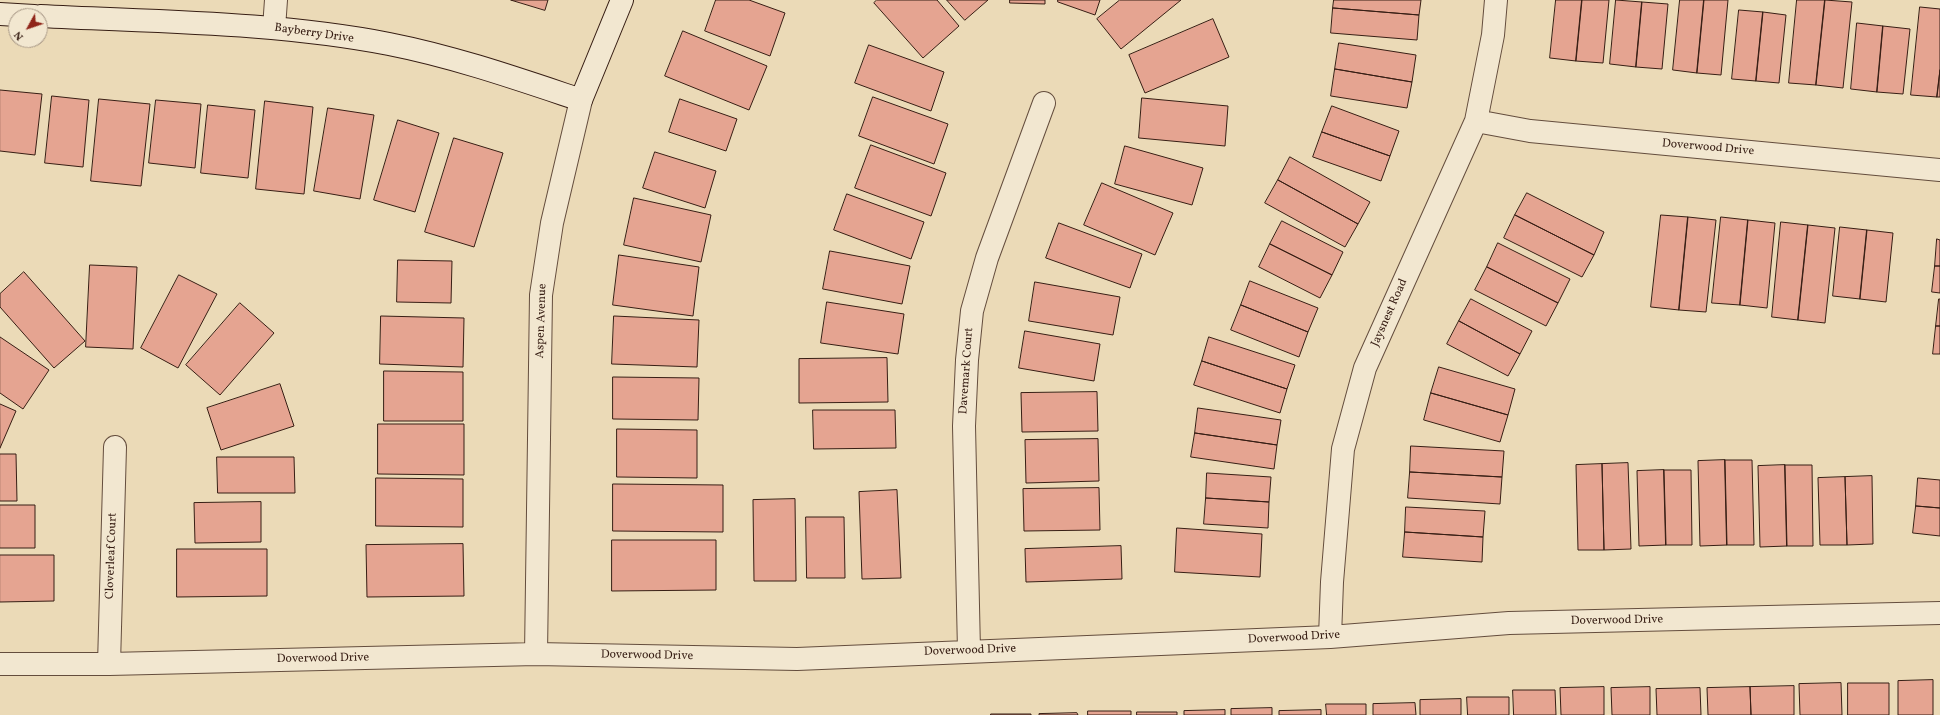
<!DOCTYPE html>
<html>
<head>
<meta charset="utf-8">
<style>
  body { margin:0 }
  #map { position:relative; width:1940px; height:715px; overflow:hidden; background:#ebdab7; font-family:Vollkorn,serif }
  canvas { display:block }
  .north { position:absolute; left:8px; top:8px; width:40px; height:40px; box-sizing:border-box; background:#f2e7d0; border:1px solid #a79785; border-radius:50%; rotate:230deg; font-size:11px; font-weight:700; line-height:16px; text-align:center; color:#371e14 }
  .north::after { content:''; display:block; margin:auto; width:14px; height:18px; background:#8f2418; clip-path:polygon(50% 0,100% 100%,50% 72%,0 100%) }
</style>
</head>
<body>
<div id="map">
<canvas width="1940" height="715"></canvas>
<div class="north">N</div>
</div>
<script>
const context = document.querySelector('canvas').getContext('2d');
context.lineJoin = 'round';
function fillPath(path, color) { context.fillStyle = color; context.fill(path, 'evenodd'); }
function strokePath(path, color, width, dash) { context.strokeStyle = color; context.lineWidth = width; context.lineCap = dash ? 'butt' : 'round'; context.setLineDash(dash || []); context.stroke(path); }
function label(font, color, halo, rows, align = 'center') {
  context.font = font + ' Vollkorn,serif'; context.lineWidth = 4; context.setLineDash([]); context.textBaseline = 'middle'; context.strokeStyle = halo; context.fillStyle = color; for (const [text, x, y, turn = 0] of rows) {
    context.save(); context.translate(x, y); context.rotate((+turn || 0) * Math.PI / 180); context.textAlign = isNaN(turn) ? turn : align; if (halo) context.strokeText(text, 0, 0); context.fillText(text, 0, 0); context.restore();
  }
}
const building = new Path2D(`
  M511,0h37l-3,10z
  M716,0h33l36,13 -15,43 -65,-25z
  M877,0h60l22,26 -36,32 -49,-55z
  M947,0h41l-23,20z
  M1010,0h35v4l-35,-1z
  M1058,0h42l-5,15 -37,-13z
  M1120,0h61l-60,49 -24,-30z
  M1334,0h87l-2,15 -86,-7z
  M1556,0h26l-6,61 -26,-3z
  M1582,0h27l-6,63 -27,-2z
  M1616,0l26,2 -6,65 -26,-3z
  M1680,0h24l-7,73 -24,-3z
  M1704,0h24l-7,75 -24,-2z
  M1797,0h28l-9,85 -27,-2z
  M1825,0l27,2 -9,86 -27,-3z
  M1642,2l26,2 -6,65 -26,-2z
  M1920,7l20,2v61l-3,27 -26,-2z
  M1333,8l86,7 -2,25 -86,-7z
  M1739,10l24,2 -7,69 -24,-2z
  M1763,12l23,3 -7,68 -23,-2z
  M1213,19l16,38 -84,36 -16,-38z
  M1857,23l26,3 -6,66 -26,-3z
  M1883,26l27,3 -7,65 -26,-2z
  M683,31l84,35 -18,44 -84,-34z
  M1339,43l77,12 -4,27 -77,-13z
  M869,45l75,27 -13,39 -76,-28z
  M1335,69l77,13 -5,26 -76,-12z
  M1940,70v27h-3z
  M0,90l42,4 -7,61 -35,-4z
  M52,96l37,4 -6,67 -38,-4z
  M873,97l75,27 -14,40 -75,-28z
  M1142,98l86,8 -3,40 -86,-8z
  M99,99l51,5 -9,82 -50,-5z
  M680,99l57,20 -11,32 -57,-19z
  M156,100l45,4 -6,64 -46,-5z
  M265,101l48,6 -9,87 -48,-5z
  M208,105l47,5 -7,68 -47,-5z
  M1332,106l67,25 -9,25 -68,-24z
  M328,108l46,7 -14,84 -46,-8z
  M398,120l41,13 -24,79 -41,-12z
  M1322,132l68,24 -9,25 -68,-24z
  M454,138l49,15 -29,94 -49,-15z
  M871,145l75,28 -15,43 -76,-28z
  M1125,146l78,22 -11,37 -77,-21z
  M655,152l61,19 -11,37 -62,-20z
  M1290,157l80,45 -12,22 -80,-44z
  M1278,180l80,44 -13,23 -80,-44z
  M1102,183l71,30 -18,42 -71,-30z
  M1527,193l77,39 -10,23 -79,-40z
  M847,194l77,28 -13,37 -77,-29z
  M634,198l77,17 -10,47 -77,-17z
  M1515,215l79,40 -12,22 -78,-39z
  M1661,215l27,2 -9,93 -28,-3z
  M1688,217l28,3 -10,92 -27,-2z
  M1721,217l27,3 -8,85 -28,-2z
  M1748,220l27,3 -8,85 -27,-3z
  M1282,221l61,31 -11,23 -62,-31z
  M1781,222l27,3 -10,95 -26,-3z
  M1059,223l83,31 -12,34 -84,-30z
  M1808,225l27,3 -10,95 -27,-3z
  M1840,227l27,3 -7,69 -27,-3z
  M1867,230l26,3 -7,69 -26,-3z
  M1937,239l3,1v26h-5z
  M1498,243l72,36 -12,24 -71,-36z
  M1270,244l62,31 -12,23 -61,-31z
  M830,251l80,15 -8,38 -79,-15z
  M619,255l80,12 -6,49 -80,-11z
  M398,260l54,1 -1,42 -54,-1z
  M90,265l47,2 -4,82 -47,-2z
  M1935,266h5v27l-8,-1z
  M1487,267l71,36 -12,23 -71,-36z
  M24,272l61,69 -31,27 -54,-61v-13z
  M179,275l38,19 -39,74 -37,-20z
  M1250,281l68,27 -10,24 -67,-27z
  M1035,282l85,15 -7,38 -84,-14z
  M1471,299l61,32 -12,23 -61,-33z
  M1939,299h1v27h-4z
  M827,302l77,12 -6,40 -77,-11z
  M240,303l34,30 -54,62 -34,-30z
  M1241,305l67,27 -9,25 -68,-27z
  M381,316l83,2 -1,49 -83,-3z
  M614,316l85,4 -2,47 -85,-3z
  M1459,321l61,33 -12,22 -61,-32z
  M1936,326h4v28h-7z
  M1025,331l75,13 -6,37 -75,-13z
  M0,337l49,33 -26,39 -23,-16z
  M1209,337l86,28 -8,24 -85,-28z
  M887,358l1,44 -89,1v-44z
  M1202,361l85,28 -7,24 -86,-28z
  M1439,367l76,22 -7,26 -77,-22z
  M384,371l79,1v49h-79z
  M613,377l86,1 -1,42 -85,-1z
  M280,384l14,42 -73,24 -14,-42z
  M1097,392l1,39 -76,1 -1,-39z
  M1431,393l77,22 -8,27 -76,-22z
  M0,404l16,7 -16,37z
  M1198,408l83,12 -4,25 -82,-12z
  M813,410h82l1,38 -82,1z
  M378,424h86v51l-86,-1z
  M617,429l80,1v48l-80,-1z
  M1195,433l82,12 -3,24 -83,-12z
  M1098,439l1,42 -73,2 -1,-43z
  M1411,446l93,5 -2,26 -92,-5z
  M0,454h16l1,47h-17z
  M217,457h77l1,36h-77z
  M1725,460h27l2,85h-27z
  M1725,460l2,85 -27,1 -2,-85z
  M1628,463l3,86 -27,1 -2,-86z
  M1602,464l2,86h-26l-2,-85z
  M1785,465h27l1,81h-26z
  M1785,465l2,81 -27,1 -2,-81z
  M1664,470h27l1,75h-26z
  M1664,470l2,75 -27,1 -2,-75z
  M1410,472l92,5 -2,27 -92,-6z
  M1207,473l64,4 -2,25 -63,-4z
  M1872,476l1,68 -26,1 -2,-68z
  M1845,477l2,68h-27l-2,-67z
  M376,478l87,1v48l-87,-1z
  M1918,478l22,2v28l-24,-2z
  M613,484l110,1v47l-110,-1z
  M1099,488l1,42 -76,1 -1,-42z
  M897,490l4,88 -39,1 -3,-87z
  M1206,498l63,4 -1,26 -64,-4z
  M795,499l1,82h-42l-1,-81z
  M261,502v40l-66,1 -1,-40z
  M0,505h35v43h-35z
  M1916,506l24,2v28l-27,-3z
  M1406,507l79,4 -2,26 -78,-5z
  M806,517h38l1,61h-38z
  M1177,528l85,6 -2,43 -85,-5z
  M1405,532l78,5 -1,25 -79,-5z
  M612,540h104v50l-104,1z
  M463,544l1,52 -97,1 -1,-52z
  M1121,546l1,33 -96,3 -1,-33z
  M177,549h90v47l-90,1z
  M0,555h54v46l-54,1z
  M1933,680v35h-35v-34z
  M1841,683l1,32h-42l-1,-31z
  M1848,683h41v32h-41z
  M1794,686v29h-43l-1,-28z
  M1604,687v28h-43l-1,-27z
  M1650,687v28h-38l-1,-27z
  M1750,687l1,28h-43l-1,-27z
  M1700,688l1,27h-44l-1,-26z
  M1513,690h42l1,25h-42z
  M1467,697h42v18h-41z
  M1461,699v16h-41v-15z
  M1415,703l1,12h-43v-11z
  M1326,704h40v11h-39z
  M1272,708v7h-41v-6z
  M1225,710v5h-41v-4z
  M1321,710v5h-42v-4z
  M1088,711h43v4h-43z
  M1137,712h40v3h-40z
  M1077,713l1,2h-39v-1z
  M991,714h40v1h-40z`);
fillPath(building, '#e5a491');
strokePath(building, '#371e14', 1);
const street = new Path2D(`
  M274,28l2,-28
  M1476,121l54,10 410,39
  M1330,637l2,-55 11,-133 22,-81 111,-247 17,-86 3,-35
  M969,651l-5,-225 3,-66 5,-49 15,-53 57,-155
  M536,654l5,-359 11,-72 29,-123
  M0,664h109l427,-10 261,5 533,-22 179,-14 431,-10
  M109,664l6,-217`);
const secondary = new Path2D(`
  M0,14l34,2
  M40,16c116,6 235,6 349,28 66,13 129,35 192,56l41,-100`);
strokePath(street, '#644d3d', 24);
strokePath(secondary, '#371e14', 24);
strokePath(street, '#f2e7d0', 22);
strokePath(secondary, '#f2e7d0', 22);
label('12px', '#371e14', '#f2e7d0', [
  ["Bayberry Drive",314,34,8],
  ["Doverwood Drive",1708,148,5],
  ["Jaysnest Road",1390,313,-66],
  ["Aspen Avenue",542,321,-88],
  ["Davemark Court",967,371,-86],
  ["Cloverleaf Court",112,556,-88],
  ["Doverwood Drive",1617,621,-1],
  ["Doverwood Drive",1294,638,-3],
  ["Doverwood Drive",970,651,-2],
  ["Doverwood Drive",647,656,1],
  ["Doverwood Drive",323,659,-1]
]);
</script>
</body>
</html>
